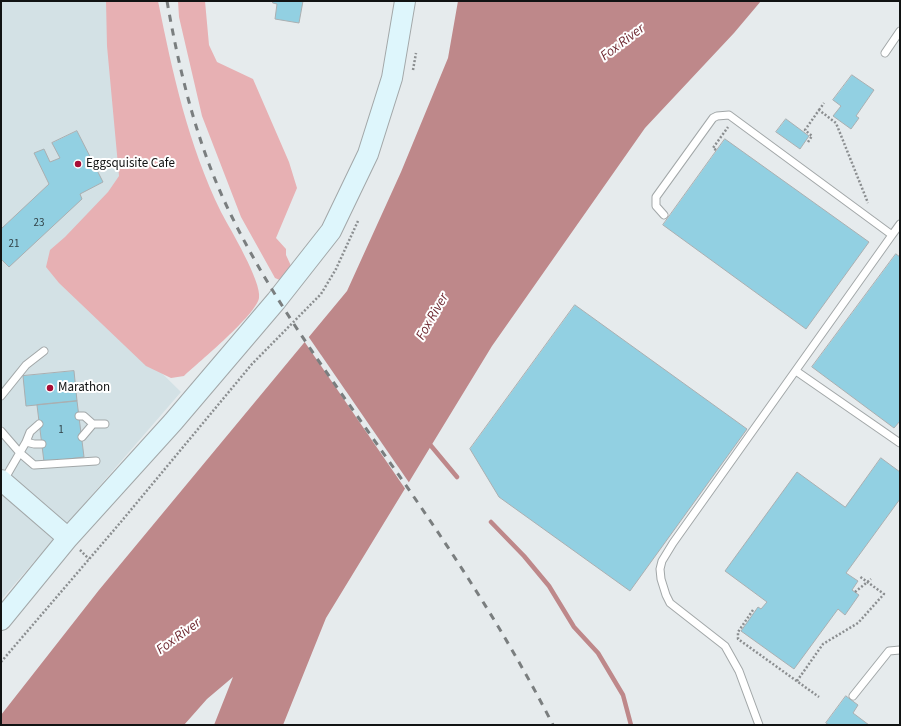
<!DOCTYPE html>
<html>
<head>
<meta charset="utf-8">
<style>
  body { margin:0 }
  #map { position:relative; width:901px; height:726px; overflow:hidden; background:#e6ebed; font-family:"Source Sans 3",sans-serif }
  canvas { display:block }
  .frame { position:absolute; inset:0; border:2px solid #111313; pointer-events:none }
</style>
</head>
<body>
<div id="map">
<canvas width="901" height="726"></canvas>
<div class="frame"></div>
</div>
<script>
const context = document.querySelector('canvas').getContext('2d');
context.lineJoin = 'round';
function fillPath(path, color) { context.fillStyle = color; context.fill(path, 'evenodd'); }
function strokePath(path, color, width, dash) { context.strokeStyle = color; context.lineWidth = width; context.lineCap = dash ? 'butt' : 'round'; context.setLineDash(dash || []); context.stroke(path); }
function label(font, color, halo, rows, align = 'center') {
  context.font = font + ' "Source Sans 3",sans-serif'; context.lineWidth = 4; context.setLineDash([]); context.textBaseline = 'middle'; context.strokeStyle = halo; context.fillStyle = color; for (const [text, x, y, turn = 0] of rows) {
    context.save(); context.translate(x, y); context.rotate((+turn || 0) * Math.PI / 180); context.textAlign = isNaN(turn) ? turn : align; if (halo) context.strokeText(text, 0, 0); context.fillText(text, 0, 0); context.restore();
  }
}
fillPath(new Path2D(`
  M1,1h117l14,186 -80,78 129,127 -180,208z`), '#d3e1e5');
fillPath(new Path2D(`
  M106,1h52c15,74 30,143 63,211 9,17 41,70 38,86 -3,17 -59,63 -75,78l-13,2 -25,-12 -87,-83 -13,-16 4,-17 15,-13 43,-45 11,-16 -12,-130z
  M178,1h27l4,44 8,17 36,17 36,83 8,26 -21,50 10,11v6l6,13 -10,13 -7,-3 -34,-61 -39,-101 -23,-99z`), '#e7b0b3');
fillPath(new Path2D(`
  M458,1h303l-27,32 -89,95 -153,218 -166,272 -43,107h-69l19,-48 -26,22 -23,26h-183v-10l98,-125 248,-299 54,-119 47,-114z`), '#be888a');
fillPath(new Path2D(`
  M308,336l102,148 -4,6 -102,-149z`), '#e6ebed');
strokePath(new Path2D(`
  M427,441l30,36
  M491,522l33,34 25,30 25,41 24,26 25,42 8,30`), '#be888a', 4.5);
const building = new Path2D(`
  M273,1h30l-4,22 -24,-4 2,-15 -4,-1z
  M852,75l22,15 -18,26 3,2 -8,11 -18,-13 8,-10 -8,-6z
  M786,119l23,17 -9,13 -24,-17z
  M77,131l26,51 -23,12 2,5 -73,68 -8,-8v-30l48,-45 -15,-31 10,-4 6,13 10,-4 -8,-15z
  M725,139l144,103 -63,87 -143,-104z
  M896,254l4,3v164l-6,7 -82,-61z
  M575,305l172,124 -117,162 -131,-94 -29,-48z
  M74,371l3,30 -51,5 -3,-30z
  M77,401l7,56 -40,5 -7,-57z
  M881,458l19,14v27l-54,74 12,8 -6,9 7,5 -14,20 -7,-6 -44,60 -53,-38 17,-24 3,2 6,-7 -42,-31 72,-99 48,35z
  M846,696l12,9 -5,8 16,12h-40l-3,-2z`);
fillPath(building, '#92d0e2');
strokePath(building, '#aaafb1', 1);
const lane = new Path2D(`
  M885,53l15,-22
  M664,215l-8,-9v-9l57,-79 4,-2 12,-1 163,120 8,-11
  M796,371l104,72
  M1,396l25,-31 18,-14
  M79,416h5l9,8
  M1,431l19,22 14,12 62,-4
  M82,437l11,-13h12
  M26,442l4,-10 9,-8
  M4,480l22,-38 8,2h8
  M853,696l36,-45 11,-1
  M759,725l-20,-54 -14,-25 -55,-43 -4,-8 -5,-16 -1,-10 2,-8 11,-18 219,-308`);
const secondary = new Path2D(`
  M1,480l67,58
  M1,620l67,-82 105,-116 103,-121 55,-70 37,-77 24,-76 13,-77`);
strokePath(lane, '#a2a7a8', 9);
strokePath(secondary, '#a2a7a8', 22);
strokePath(new Path2D(`
  M413,70l3,-17
  M819,110l5,-7
  M808,142l4,-6 -7,-6 14,-20 17,13 32,80
  M716,150l-3,-2 15,-21
  M80,550l9,9
  M855,592l16,-13
  M753,610l-15,22v7l81,58
  M1,662l119,-139 132,-159 69,-70 15,-25 22,-48
  M797,681l26,-37 35,-21 26,-29 -25,-18`), '#8b8e90', 2.5, [2, 2]);
strokePath(lane, '#fff', 7);
strokePath(secondary, '#def6fc', 20);
strokePath(new Path2D(`
  M167,1c13,74 31,147 64,214 41,84 95,156 148,232 63,89 124,180 174,278`), '#7a7e7f', 3, [7, 7]);
for (const [x, y, r, color] of [
  [78,164,4,"#a70d36"],
  [50,388,4,"#a70d36"]
]) { const dot = new Path2D(); dot.arc(x, y, r, 0, 2 * Math.PI); context.fillStyle = color; context.fill(dot); strokePath(dot, '#fff', 1.5); }
label('11px', '#314247', null, [
  ["23",39,224],
  ["21",14,245],
  ["1",61,431]
]);
label('13px', '#111313', '#fff', [
  ["Eggsquisite Cafe",86,164],
  ["Marathon",58,388]
], 'left');
label('italic 14px', '#702b33', '#fff', [
  ["Fox River",623,43,-37],
  ["Fox River",433,317,-60],
  ["Fox River",179,637,-36]
]);
</script>
</body>
</html>
